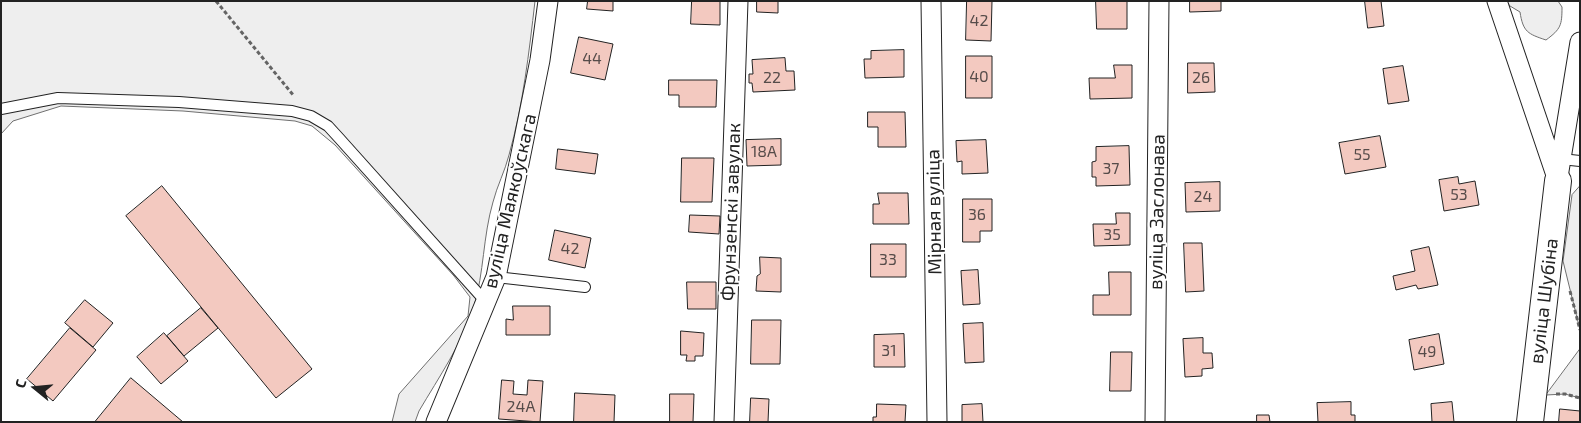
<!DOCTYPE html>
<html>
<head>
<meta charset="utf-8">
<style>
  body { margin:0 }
  #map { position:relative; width:1581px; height:423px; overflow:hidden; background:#fff; font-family:"Exo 2",sans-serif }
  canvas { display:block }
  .frame { position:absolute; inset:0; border:2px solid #222; pointer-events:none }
  .north { position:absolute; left:10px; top:363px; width:50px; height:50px; -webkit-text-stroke:4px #fff; paint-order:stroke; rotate:287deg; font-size:14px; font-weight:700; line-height:20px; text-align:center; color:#222 }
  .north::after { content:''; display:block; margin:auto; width:18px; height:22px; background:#222; clip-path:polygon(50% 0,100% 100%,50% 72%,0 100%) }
</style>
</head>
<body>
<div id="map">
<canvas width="1581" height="423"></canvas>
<div class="frame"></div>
<div class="north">С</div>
</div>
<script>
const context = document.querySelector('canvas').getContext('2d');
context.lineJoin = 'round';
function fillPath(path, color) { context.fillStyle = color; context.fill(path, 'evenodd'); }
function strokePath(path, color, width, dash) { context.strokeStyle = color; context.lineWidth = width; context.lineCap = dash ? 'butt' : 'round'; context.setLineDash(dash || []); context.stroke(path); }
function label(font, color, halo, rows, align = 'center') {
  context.font = font + ' "Exo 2",sans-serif'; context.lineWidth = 4; context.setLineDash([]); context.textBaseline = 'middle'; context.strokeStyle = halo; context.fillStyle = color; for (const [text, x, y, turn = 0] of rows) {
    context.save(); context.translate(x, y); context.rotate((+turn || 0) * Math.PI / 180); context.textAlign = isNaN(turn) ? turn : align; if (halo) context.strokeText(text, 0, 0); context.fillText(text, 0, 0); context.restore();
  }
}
const green = new Path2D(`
  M1,1h534c-6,52 -12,104 -26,154 -4,16 -12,31 -16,47 -10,34 -9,71 -19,104 -12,38 -35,71 -55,105l-4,11h-23l7,-28 69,-78 2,-19 -16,-21 -119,-131 -23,-19 -17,-5 -112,-10 -122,-5 -48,15 -12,13z
  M1507,1h51l4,6c0,18 -1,22 -16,33 -18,-6 -23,-8 -26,-28l-10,-6z
  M1580,186v144l-17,-69 9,-66z
  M1580,349v49l-15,-4 -19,1z`);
fillPath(green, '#eee');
strokePath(green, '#6f6f6f', 1);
const building = new Path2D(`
  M588,1h25v10l-26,-2z
  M692,1h28v24l-29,-1z
  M757,1h21v12l-21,-1z
  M967,1h25l-1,40 -25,-1z
  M1096,1h31v28h-30z
  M1190,1h31v10l-31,1z
  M1365,1h16l3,25 -16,2z
  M579,37l34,7 -8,36 -34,-7z
  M904,50v27l-39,1 -1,-19h7v-8z
  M966,56h26v42h-26z
  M785,58l1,13h8l1,19 -42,2 -1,-9h-3v-9h4l-1,-14z
  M1188,63h26l1,29 -27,1z
  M1114,65h18v33l-42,1 -1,-21h26z
  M1403,66l6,35 -21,3 -5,-35z
  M669,80h48l-1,27h-37v-12h-10z
  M868,112h37l1,35h-28v-20h-10z
  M1380,136l6,31 -41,7 -6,-31z
  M781,139v26l-34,1 -1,-26z
  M986,140l2,33 -26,1v-13l-5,1 -1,-21z
  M1129,146l1,39 -34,1v-9h-4v-15l4,-1v-14z
  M558,149l40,5 -3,20 -39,-5z
  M682,158h32l-2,44h-31z
  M1458,177l1,7 16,-3 4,24 -35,6 -5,-31z
  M1220,182v29l-34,1 -1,-29z
  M162,186l150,183 -36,29 -150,-182z
  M878,193h30l1,31h-36v-20h6z
  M963,199h29v32h-12v11h-17z
  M1116,213h14v32l-36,1 -1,-22h23z
  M690,215l30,1 -1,18 -30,-2z
  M555,230l36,8 -6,30 -36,-8z
  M1184,243h18l2,48 -18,1z
  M871,244h35v33h-35z
  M1429,247l9,38 -20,4 -2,-4 -20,5 -3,-14 22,-5 -4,-20z
  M760,257l21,1v34l-25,-1 1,-15 3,-2z
  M978,270l2,34 -17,1 -2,-34z
  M1109,272h22v43h-38v-20h16z
  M687,282h29v27h-28z
  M85,300l28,23 -20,24 -28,-24z
  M513,306h37v29h-44v-16l7,1z
  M201,308l17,20 -34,28 -17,-20z
  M752,320h29l-1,44h-29z
  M983,323l1,39 -19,1 -2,-39z
  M70,328l26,22 -43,51 -26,-22z
  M681,331l23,2 -1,23h-8v5h-9l1,-6h-6z
  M164,333l24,28 -27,23 -24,-27z
  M904,334l1,33h-31v-32z
  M1439,334l5,30 -30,6 -5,-30z
  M1203,338v15h9l1,15 -11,1v7l-17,1 -2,-38z
  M1111,352h21l-1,39h-21z
  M131,378l52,44h-88z
  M502,380l12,1 -1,13 14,1 1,-15 15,1 -3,41 -41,-3z
  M575,393l40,2 -1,27h-40z
  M670,394h24l-1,28h-23z
  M751,398l18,1 -1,23h-18z
  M1351,402v13h4v7h-37l-1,-19z
  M1452,402l2,20h-22l-1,-18z
  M877,404l29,1 -1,17h-32v-5h3z
  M982,404l1,18h-21v-17z
  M1560,409l20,2v11h-21z
  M1257,415h12l1,7h-13z`);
fillPath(building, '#f3c9c0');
strokePath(building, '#222', 1);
const lane = new Path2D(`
  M1,109l57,-11 121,4 113,9 19,5 17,10 11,12 147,164
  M1561,159l19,2
  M496,277l89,10`);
const street = new Path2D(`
  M931,1l6,421
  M1497,1l61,180
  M1558,177l22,-135
  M436,422l60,-145 44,-217 8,-59
  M724,422l14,-421
  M1155,422l4,-421`);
const secondary = new Path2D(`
  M1530,422l28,-241`);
strokePath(lane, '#222', 12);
strokePath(street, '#222', 21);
strokePath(secondary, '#222', 28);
strokePath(new Path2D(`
  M216,1l78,95
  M1570,291l10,39
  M1556,394h9l15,4`), '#646464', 3, [4, 2.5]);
strokePath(lane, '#fff', 10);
strokePath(street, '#fff', 19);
strokePath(secondary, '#fff', 26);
label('16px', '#564c4a', null, [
  ["42",979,21],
  ["44",592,59],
  ["40",979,77],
  ["22",772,78],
  ["26",1201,78],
  ["18А",764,152],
  ["55",1362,155],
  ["37",1111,169],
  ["53",1459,195],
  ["24",1203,197],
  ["36",977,215],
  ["35",1112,235],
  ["42",570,249],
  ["33",888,260],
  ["31",889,351],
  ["49",1427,352],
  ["24А",521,407]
]);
label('19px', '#222', '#fff', [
  ["вуліца Маякоўскага",510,201,-77],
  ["Фрунзенскі завулак",731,212,-88],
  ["Мірная вуліца",934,212,-91],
  ["вуліца Заслонава",1157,212,-89],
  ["вуліца Шубіна",1544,301,-83]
]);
</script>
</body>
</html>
